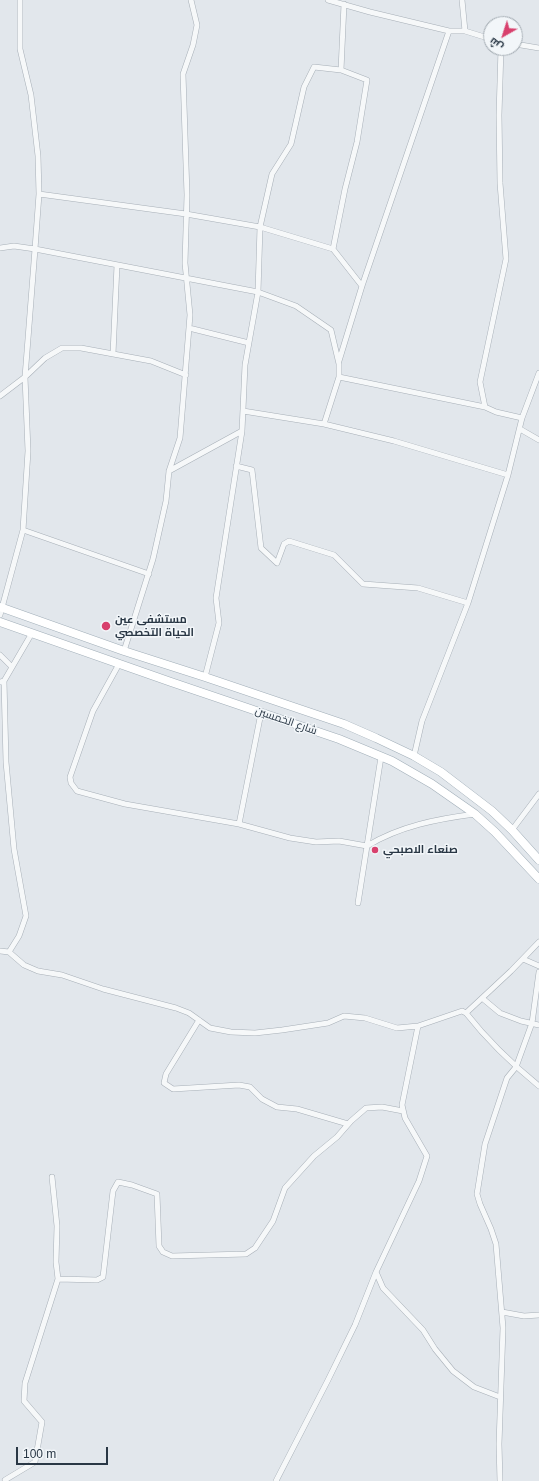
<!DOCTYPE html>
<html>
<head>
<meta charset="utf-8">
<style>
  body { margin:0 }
  #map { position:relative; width:539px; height:1481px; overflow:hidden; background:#e2e7ec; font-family:Helvetica,Cairo,sans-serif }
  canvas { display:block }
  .north { position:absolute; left:483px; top:16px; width:40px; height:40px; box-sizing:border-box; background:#f2f6f9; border:1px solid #a2aab1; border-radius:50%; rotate:219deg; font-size:11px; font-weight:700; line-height:16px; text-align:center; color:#293745 }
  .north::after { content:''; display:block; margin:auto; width:14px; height:18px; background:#d8406d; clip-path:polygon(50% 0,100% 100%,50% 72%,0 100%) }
  .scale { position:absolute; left:16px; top:1447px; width:92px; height:18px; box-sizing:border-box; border:2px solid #293745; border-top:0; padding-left:5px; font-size:12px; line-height:14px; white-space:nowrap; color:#293745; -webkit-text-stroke:3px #f2f6f9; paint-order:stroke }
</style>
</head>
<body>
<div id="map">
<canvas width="539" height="1481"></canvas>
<div class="north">ش</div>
<div class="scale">100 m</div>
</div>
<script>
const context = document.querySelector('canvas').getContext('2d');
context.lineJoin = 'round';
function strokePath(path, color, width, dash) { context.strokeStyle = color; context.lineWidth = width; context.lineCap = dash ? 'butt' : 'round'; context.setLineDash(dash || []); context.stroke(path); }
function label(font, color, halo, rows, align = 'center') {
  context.font = font + ' Helvetica,Cairo,sans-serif'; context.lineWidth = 3; context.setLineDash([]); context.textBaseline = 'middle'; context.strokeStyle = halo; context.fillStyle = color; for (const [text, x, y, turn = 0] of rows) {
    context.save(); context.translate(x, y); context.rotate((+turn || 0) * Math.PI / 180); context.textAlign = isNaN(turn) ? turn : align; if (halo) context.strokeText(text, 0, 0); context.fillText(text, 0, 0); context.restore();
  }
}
const street = new Path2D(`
  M20,0v49l11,46 7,61 1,38 -4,55 223,43 2,-65 73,22
  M328,0l42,12 79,19h16l26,8
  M462,0l3,31
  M515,44l24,4
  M501,48l-2,67 1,68 6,76 -26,123 5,25 11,5 26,6 17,-45
  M341,70l26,10 -10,62 -12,47 -12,60 29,37
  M39,194l147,20 74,13 12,-53 19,-30 13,-57 10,-20 27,3 3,-66
  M0,248l14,-2 21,3 -10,128 3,74 -5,79 -23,85
  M189,328l60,15
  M113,354l4,-89
  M339,361l23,-75 87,-255
  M339,377l146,30
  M0,396l25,-19 20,-19 17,-10h19l70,13 35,14
  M243,411l81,13
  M520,429l19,11
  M236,466l16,4 9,78 16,15 7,-19 5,-3 45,14 29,29 55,4 50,15 -46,118 -8,35
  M169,471l73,-40 3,-66 13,-73 38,14 35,24 8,34v13l-15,47 70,17 114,34 14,-57
  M23,530l126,44
  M468,603l40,-128
  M124,651l29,-92 13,-58 3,-30 11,-33 10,-123 -5,-52 2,-68 -4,-121 10,-29 4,-20 -6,-25
  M0,655l12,12
  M119,664l-26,47 -23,66 1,6 6,8 48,13 114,20 51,14 26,4 23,-1 28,5c33,-20 70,-27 108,-32
  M205,677l14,-54 -3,-25 26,-167
  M0,682l4,-1 28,-48
  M239,824l22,-111
  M512,830l27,-36
  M358,903l23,-146
  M0,951l9,1 10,-16 7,-20 -12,-67 -8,-87 -2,-81
  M9,952l15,13 14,6 24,4 41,14 73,19 13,5 21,15 21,4 24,1 27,-3 46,-7 16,-7 21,2 32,10 21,-2 44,-15 4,2c22,28 46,51 73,73
  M523,959l16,7
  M482,998l18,15 21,8 18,4
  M466,1013l45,-42 28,-29
  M199,1020l-33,54 -2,9 9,6 66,-4 11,2 12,12 15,8 20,2 51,15
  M418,1026l-16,79 3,13 22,38 -8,25 -43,91 7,16 40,42 12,19 18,22 21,16 26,10
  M58,1279l39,1 6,-3 10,-86 5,-9 14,3 25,9 2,52 4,6 9,4 74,-2 9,-6 18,-27 12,-33 29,-32 23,-19 14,-16 15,-13 16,-1 21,4
  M502,1312l22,4 15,-1
  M5,1480l30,-18 7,-40 -18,-21 1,-18 33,-104 -2,-17 1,-36 -5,-49
  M276,1481l52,-101 27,-55 21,-53
  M500,1481l-1,-37 4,-116 -7,-84 -5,-15 -11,-25 -3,-10 8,-50 22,-66 9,-11 16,-44 7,-51`);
const primary = new Path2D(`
  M0,607l124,44 81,26 139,47 32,14 38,18 27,16 51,39 20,19 27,30
  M0,622l171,60 168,57 53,22 40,23 43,30 20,18 44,47`);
strokePath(street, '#a7afb7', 6);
strokePath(primary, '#a1aeb8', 9);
strokePath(street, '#f6f8f9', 5);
strokePath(primary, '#fff', 8);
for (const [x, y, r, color] of [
  [106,626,5,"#d8406d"],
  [375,850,4,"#d8406d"]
]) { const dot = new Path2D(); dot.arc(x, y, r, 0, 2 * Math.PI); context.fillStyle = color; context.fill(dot); strokePath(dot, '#f2f6f9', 1.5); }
label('bold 11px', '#293745', '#f2f6f9', [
  ["مستشفى عين",115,620],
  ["الحياة التخصصي",115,633],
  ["صنعاء الاصبحي",383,850]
], 'left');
label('11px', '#293745', '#f2f6f9', [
  ["شارع الخمسين",286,721,19]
]);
</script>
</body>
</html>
